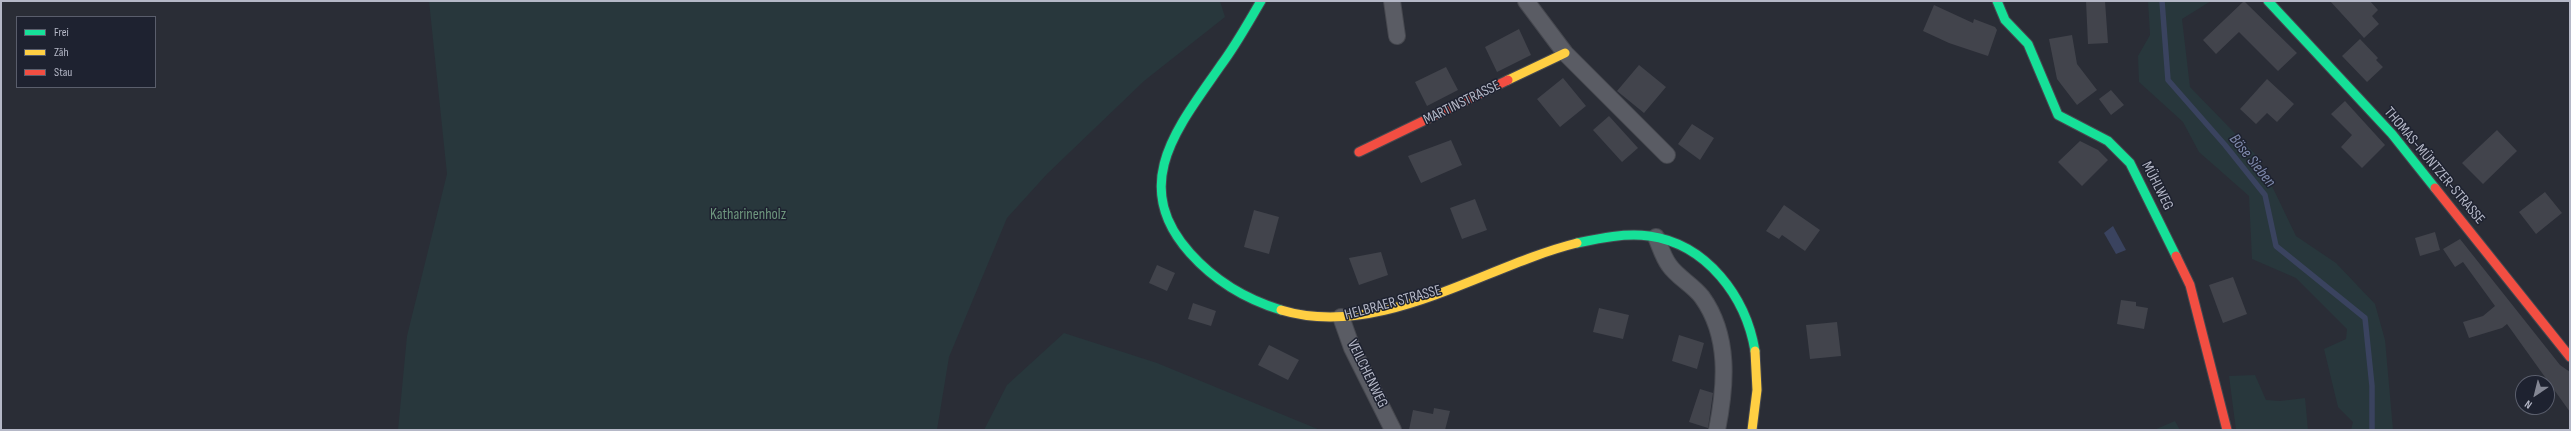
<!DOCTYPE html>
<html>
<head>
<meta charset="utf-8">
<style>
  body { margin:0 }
  #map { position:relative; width:2571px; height:431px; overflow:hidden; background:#2a2d36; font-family:"Sofia Sans Condensed",sans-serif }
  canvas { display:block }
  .frame { position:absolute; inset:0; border:2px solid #b5b8c7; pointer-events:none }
  .legend { position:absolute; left:16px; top:16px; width:140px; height:72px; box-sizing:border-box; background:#1e2230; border:1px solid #5a5e6c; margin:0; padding:5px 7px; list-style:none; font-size:12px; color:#b5b8c7 }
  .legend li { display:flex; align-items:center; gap:8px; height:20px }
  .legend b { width:20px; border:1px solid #5a5e6c }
  .north { position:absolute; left:2515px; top:375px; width:40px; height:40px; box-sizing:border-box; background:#1e2230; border:1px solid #5a5e6c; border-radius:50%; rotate:215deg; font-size:11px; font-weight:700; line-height:16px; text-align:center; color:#b5b8c7 }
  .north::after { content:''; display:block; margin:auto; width:14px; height:18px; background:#848794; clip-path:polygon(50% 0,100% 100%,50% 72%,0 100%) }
</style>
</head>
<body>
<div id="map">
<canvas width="2571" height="431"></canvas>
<div class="frame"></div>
<ul class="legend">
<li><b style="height:5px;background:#16e098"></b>Frei</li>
<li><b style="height:5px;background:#ffcf43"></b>Zäh</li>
<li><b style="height:5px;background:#f24e42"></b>Stau</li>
</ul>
<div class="north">N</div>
</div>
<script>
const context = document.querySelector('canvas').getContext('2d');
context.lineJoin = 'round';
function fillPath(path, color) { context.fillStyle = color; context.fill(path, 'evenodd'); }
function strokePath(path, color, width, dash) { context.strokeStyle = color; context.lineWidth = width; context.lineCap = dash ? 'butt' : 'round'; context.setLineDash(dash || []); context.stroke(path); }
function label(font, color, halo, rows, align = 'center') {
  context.font = font + ' "Sofia Sans Condensed",sans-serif'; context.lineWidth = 3; context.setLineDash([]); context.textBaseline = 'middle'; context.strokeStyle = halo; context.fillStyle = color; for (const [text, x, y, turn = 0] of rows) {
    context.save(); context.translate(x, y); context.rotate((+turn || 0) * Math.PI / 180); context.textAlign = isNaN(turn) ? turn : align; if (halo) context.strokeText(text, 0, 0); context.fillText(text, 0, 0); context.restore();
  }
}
fillPath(new Path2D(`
  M429,1h791l5,16 -81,64 -97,93 -40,44 -58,139 -12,73h-539l9,-94 40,-162z
  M2148,1h63l-29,18 8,68 68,70 38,79 40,27 39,41 10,36 8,90h-42l2,-8 -15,-15 -14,-58 22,-10 1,-10 -51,-51 -44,-19 -3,-63 -50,-44 -16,-30 -44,-40 -1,-26 12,-21z
  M1064,333l93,30 163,67h-336l23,-45z
  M2255,375l11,25 14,1 25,-3 3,32h-72l-7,-54z
  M2175,421l5,9h-26z`), '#28373c');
fillPath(new Path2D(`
  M2113,226l13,24 -10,4 -12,-21z`), '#3a435f');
strokePath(new Path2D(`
  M2162,1l6,79 57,65 40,50 11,51 89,72 7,68v44`), '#3a435f', 5.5);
fillPath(new Path2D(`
  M2086,1h19l3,42 -20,1z
  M2244,1l53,52 -19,18 -39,-39 -23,22 -13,-14z
  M2330,1h40l8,9 -6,6 7,8 -15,14z
  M1934,5l39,18 1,-4 21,8 2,3 -9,26 -39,-13 -26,-12z
  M1519,29l12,26 -34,17 -12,-25z
  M2072,35l5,29 20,26 -20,15 -20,-26 -8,-40z
  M2360,39l18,19 -2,2 7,7 -16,15 -25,-26z
  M1639,65l27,22 -22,26 -27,-22z
  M1446,67l12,23 -31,16 -12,-24z
  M1563,78l23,28 -26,21 -23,-28z
  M2267,79l27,25 -17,18 -10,-9 -11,11 -16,-15z
  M2111,90l13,15 -13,10 -12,-16z
  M2345,101l40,44 -23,23 -21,-21 11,-12 -21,-21z
  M1609,116l29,32 -16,14 -29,-32z
  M1692,124l22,14 -14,22 -22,-16z
  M2497,130l20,21 -34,33 -21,-21z
  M1451,140l11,25 -41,18 -13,-27z
  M2080,141l18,9 10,10 -26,26 -24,-24z
  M2545,192l17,21 -26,21 -17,-22z
  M1475,199l12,31 -25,9 -12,-31z
  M1784,205l36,25 -15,21 -23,-16 -3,4 -13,-8z
  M1254,210l25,7 -10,37 -25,-7z
  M2435,232l5,18 -20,6 -5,-18z
  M2460,239l100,126 10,7v40l-63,-88 -5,4 -33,10 -6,-16 20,-6 12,-10 -32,-44 -8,5 -12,-18z
  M1381,252l7,23 -29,10 -10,-27z
  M1157,265l18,8 -8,18 -18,-8z
  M2233,277l14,37 -24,9 -14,-38z
  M2121,300l15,2v4l12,2 -4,21 -27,-5z
  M1193,303l23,8 -5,15 -23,-7z
  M1599,308l30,7 -6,24 -30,-7z
  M1837,322l4,34 -31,3 -4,-34z
  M1679,335l25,8 -7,26 -25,-8z
  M1269,345l30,15 -11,20 -30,-15z
  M1700,389l13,4 -5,35 -19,-6z
  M1434,408l16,3 -5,19h-36l4,-20 20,4z`), '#42444c');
const street = new Path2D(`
  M1392,1l5,35
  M1526,1l39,52 102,102
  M1656,237c4,9 7,20 13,28 8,12 24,20 33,32 28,39 24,88 15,133
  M1341,317l11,31 41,82`);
const fast = new Path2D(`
  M1261,1c-13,22 -25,44 -40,64 -42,61 -93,119 -31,188 25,28 55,46 91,57
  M1997,1l8,19 23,24 30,71 50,26 22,22 46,93
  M2268,1l124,133 43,54
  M1577,243c24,-5 48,-10 72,-7 58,8 97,61 106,115`);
const slow = new Path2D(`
  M1508,80l57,-27
  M1281,310c99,30 203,-44 296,-67
  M1752,430l5,-40 -2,-39`);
const jam = new Path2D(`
  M1359,152l149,-72
  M2435,188l135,169
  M2176,256l14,29 37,145`);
strokePath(street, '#46484f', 18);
strokePath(fast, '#46484f', 11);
strokePath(slow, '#46484f', 11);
strokePath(jam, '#46484f', 11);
strokePath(street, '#5a5c64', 16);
strokePath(fast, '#16e098', 9);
strokePath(slow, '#ffcf43', 9);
strokePath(jam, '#f24e42', 9);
label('15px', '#b5b8c7', '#1e2230', [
  ["MARTINSTRASSE",1462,103,-26],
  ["THOMAS-MÜNTZER-STRASSE",2434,166,50],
  ["MÜHLWEG",2157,186,63],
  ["HELBRAER STRASSE",1393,303,-15],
  ["VEILCHENWEG",1367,374,64]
]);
label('15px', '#6e967e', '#1e2230', [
  ["Katharinenholz",748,215]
]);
label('italic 16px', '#7f8aac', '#1e2230', [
  ["Böse Sieben",2252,161,51]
]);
</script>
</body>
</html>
